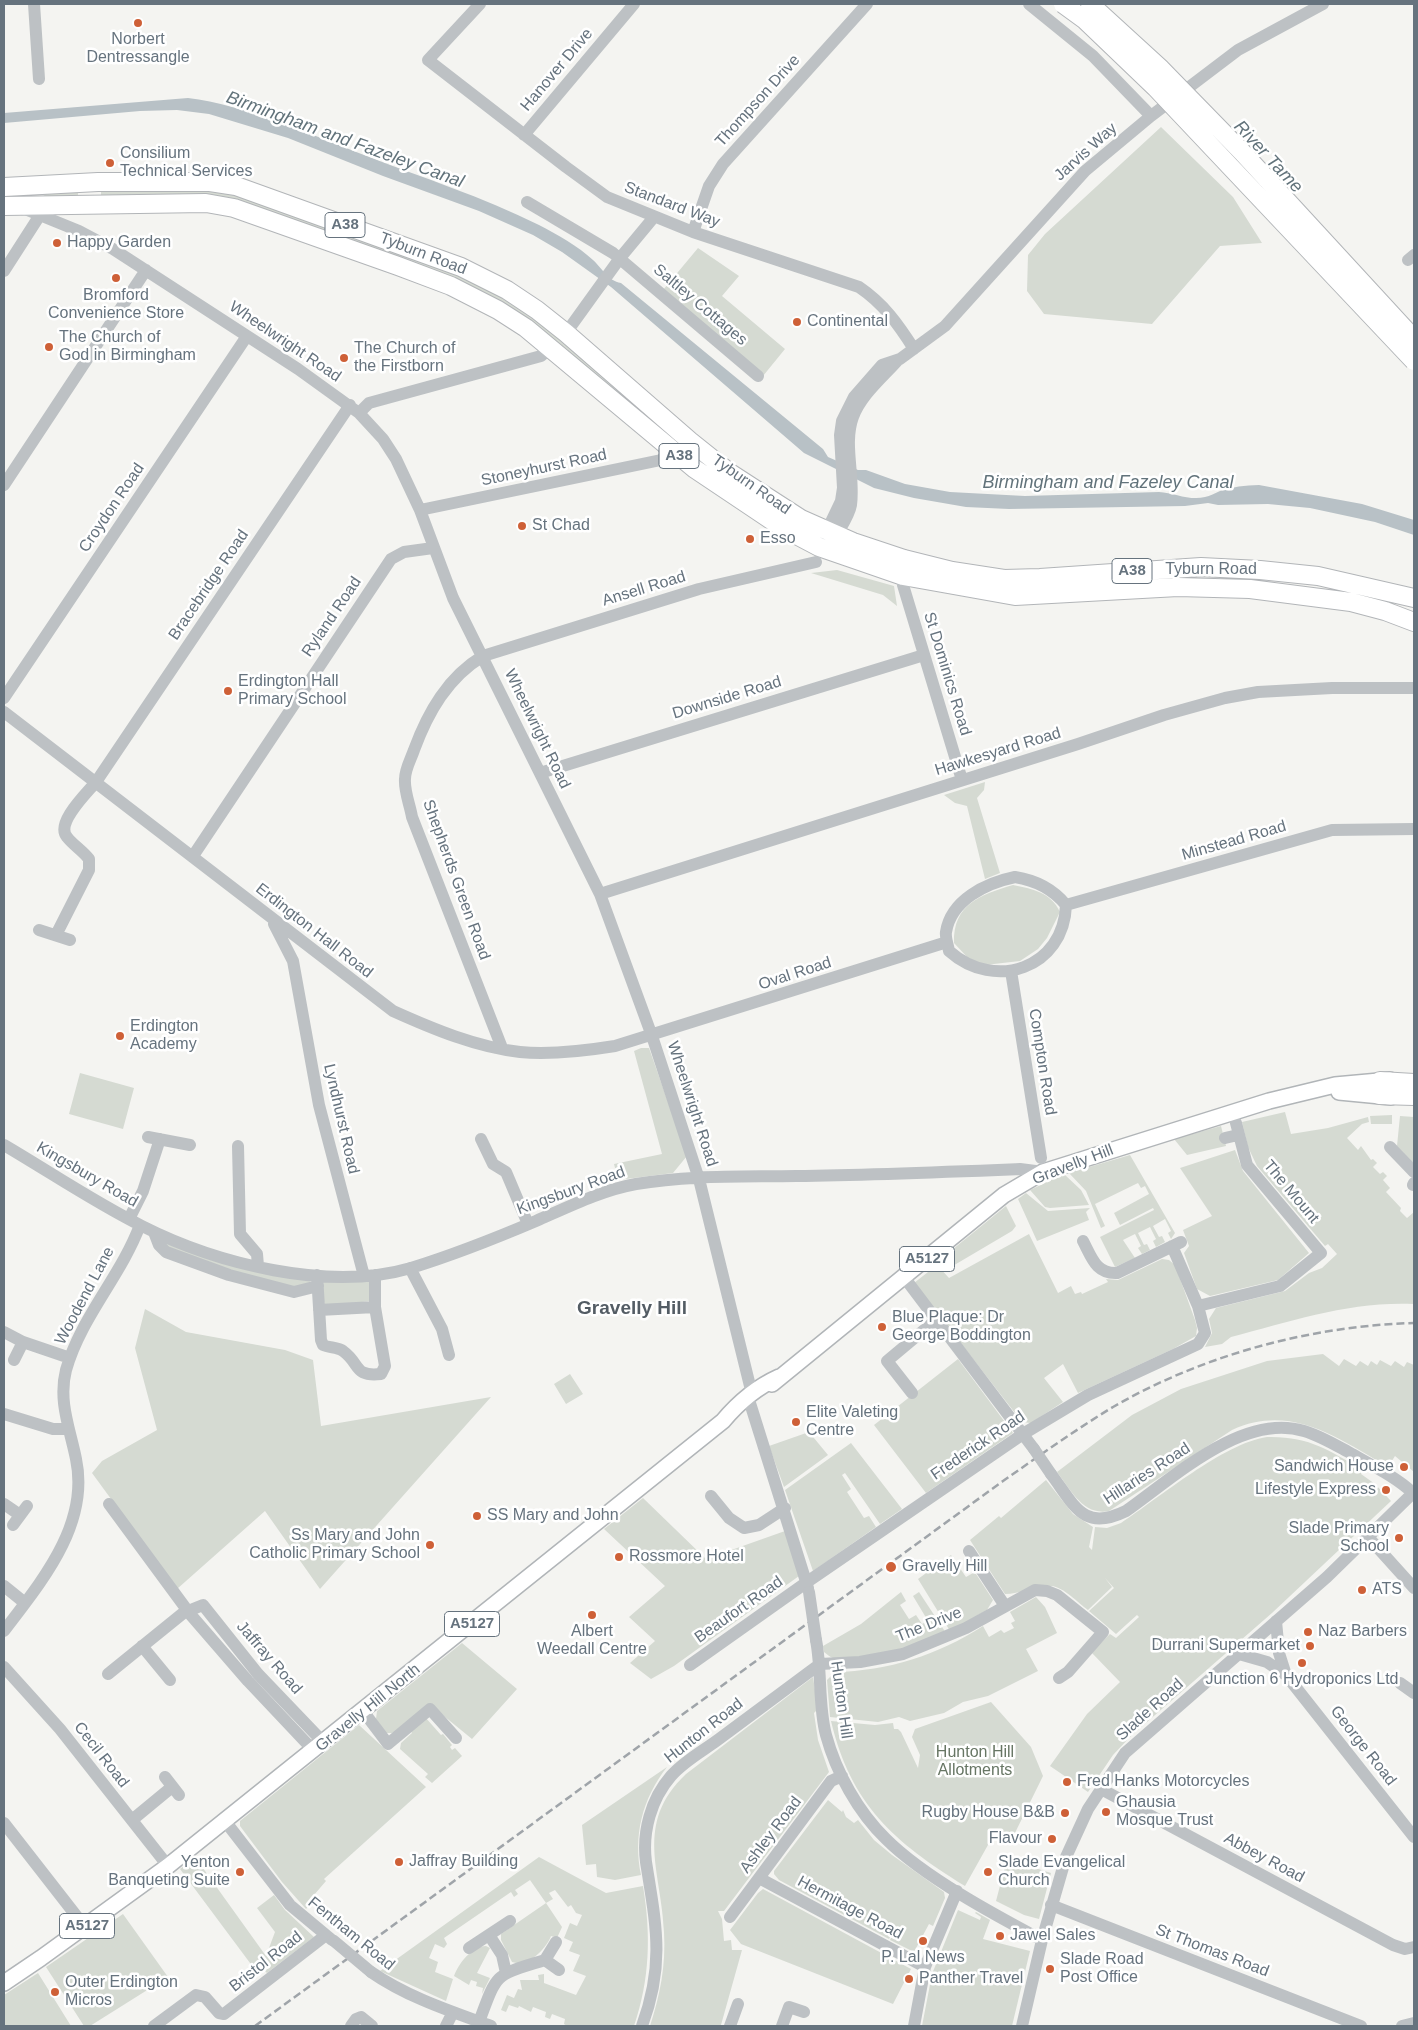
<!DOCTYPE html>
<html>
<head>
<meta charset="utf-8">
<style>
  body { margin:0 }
  #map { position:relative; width:1418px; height:2030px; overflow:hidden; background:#f4f4f1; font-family:Helvetica,sans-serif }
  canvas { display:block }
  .frame { position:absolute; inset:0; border:5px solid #66737e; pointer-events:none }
</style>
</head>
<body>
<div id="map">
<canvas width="1418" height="2030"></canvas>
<div class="frame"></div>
</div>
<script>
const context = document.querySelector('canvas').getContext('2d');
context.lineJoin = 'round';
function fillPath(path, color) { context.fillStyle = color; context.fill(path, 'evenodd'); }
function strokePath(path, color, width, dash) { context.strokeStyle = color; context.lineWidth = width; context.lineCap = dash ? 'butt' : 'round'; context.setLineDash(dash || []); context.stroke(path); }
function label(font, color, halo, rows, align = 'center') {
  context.font = font + ' Helvetica,sans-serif'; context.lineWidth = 5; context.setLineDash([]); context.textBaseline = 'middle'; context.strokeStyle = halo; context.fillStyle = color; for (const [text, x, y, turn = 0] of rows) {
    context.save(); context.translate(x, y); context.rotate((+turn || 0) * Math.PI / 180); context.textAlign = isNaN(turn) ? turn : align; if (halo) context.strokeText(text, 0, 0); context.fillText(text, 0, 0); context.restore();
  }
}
fillPath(new Path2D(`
  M1161,127l72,70 29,46 -42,3 -68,78 -108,-10 -17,-23 1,-36 17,-21z
  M221,188l240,85 58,30 216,183 -16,-4 -184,-157 -21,-15 -43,-22 -280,-92 -90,-1v-6z
  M90,189l1,3h-13v4l-32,1 -5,-4z
  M698,248l41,28 -17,20 63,53 -22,27 -100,-86z
  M837,570l57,16 3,20 -14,-11 -72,-22z
  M985,782l-1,8 -7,8 23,75 -15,6 -18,-73 -12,-3 -11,-8z
  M1013,885c19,4 38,7 47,27l-13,26 -9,11 -18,12 -35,4 -17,-7 -14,-15c-1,-39 26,-48 59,-58z
  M641,1048h8l38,108 -14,17 -55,7 -4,-16 48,-10 -28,-103z
  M80,1073l54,15 -11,41 -54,-15z
  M1285,1112l6,22 37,-6 40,-11 1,5 -7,2 -15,14 11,12 3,-4 10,14 2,-1 4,4 -4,4 7,7 3,-2 4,4 -4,4 7,8 -4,4 15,16 -1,3 7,7 7,-6v92c-63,-3 -122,17 -183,33l-9,7 -17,3 7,-14 -3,-14 7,-11 69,-17 24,-18 13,-5 15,-14 -9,-10 -3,2 -68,-80 -9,-19 -6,-25z
  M1392,1115v9h-21l-1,-8z
  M1400,1116l14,1v47l-17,-18z
  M1221,1126l5,20 -39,9 -13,-16z
  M1235,1150l8,21 66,82 -31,27 -68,16 -13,-7 -13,-36 5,-7 -6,-16 29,-14 -32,-48z
  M1130,1155l45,78 -4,6 -3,-6 3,-2 -6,-12 -12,7 6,11 3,-1 3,6 -9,5 -3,-6 3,-2 -6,-12 -12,6 6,12 3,-1 3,6 -8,4 -4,-6 3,-2 -6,-12 -12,6 12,18 -20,9 -15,-30 54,-27 -1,-2 -33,17 -6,-12 35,-19 -4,-8 -4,2 -3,-5 -43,21 10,22 -4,2 -15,-37 -17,-18z
  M1064,1174l17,16 8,15 -39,3 -5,-1 -15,-17z
  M1026,1193l22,18 42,-3 -4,4 3,8 -52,21 -19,-42z
  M1006,1206l10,20 -4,5 -61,36 -9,-9z
  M1029,1234l29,59 13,-7 4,8 6,-2 1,2 26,-12 -2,-3 12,1 44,-21 7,1 6,5 20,55 2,8 -1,8 -23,13 -95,44 -15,-29 -19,14 19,24 -32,21 -9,-1 -108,-139 23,-18 12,13z
  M161,1240l148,40 2,3 -18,7 -123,-38z
  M370,1279l1,22 -46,5 -5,-24z
  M145,1309l41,23 99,18 28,10 8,66 170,-29 -171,192 -55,-78 -88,78 -85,-116 10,-12 55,-31 -22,-82z
  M1323,1354l16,12 5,-7 12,7 4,-5 8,5 3,-5 6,4 3,-5 11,6 4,-5 9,6 3,-5 7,3v107l-19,-16 -7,11c-50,-29 -97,-64 -156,-37l-123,81c-26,5 -38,-21 -52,-39l75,-57 49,-26 86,-28z
  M958,1359l55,74 -87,60 -52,-68z
  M570,1374l13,20 -17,10 -12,-20z
  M809,1432l19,23 -44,32 -15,-41z
  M1267,1437c42,-1 61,13 96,33l-2,4 14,10 16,17 -119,112 -141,123 -18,19 -25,37 -38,-26 37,-52 33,-32 -29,-30 19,-18 6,4 23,-21 -2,-2 -21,19 -27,-23 25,-23 -9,-10 7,9 -24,23c-10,-7 -24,-23 -37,-24 -13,-1 -31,8 -46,8l-35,-54 29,-24 2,2 45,-38 27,34 20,13 -4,20 3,3 3,-23 12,1 14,-5c38,-25 103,-80 146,-86z
  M851,1443l51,66 -22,15 -35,-51 -3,2 9,14 -4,3 17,26 5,-2 7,11 -63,44 -28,-81z
  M643,1498l63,61 79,-28 14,45 -125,90 -23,13 -21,-16 25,-22 -26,-24 36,-31 -61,-57z
  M951,1555l15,22 7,-4 3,1 17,26 -6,10 -37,21 -32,-52z
  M901,1592l5,9 -6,4 9,14 7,-4 6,9 6,-3 -15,-25 6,-4 27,41c-25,12 -85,29 -113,25 -3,-1 -6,-4 -9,-6l-1,-6 38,-22z
  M1036,1597l9,10 12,26 -31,16 12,22 -50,25 -25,6 -19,11 -34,8 -11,-4 -21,5 -48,-5 -3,-37 8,-8c53,-1 103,-17 148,-46l6,11 12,-7 3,3 10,-5 -3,-5 4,-2 -5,-9z
  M462,1643l55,46 -45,50 -33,-27 -47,21h-6l-10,-14 1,-8z
  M813,1677l5,32 -4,4 4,27 11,32 -105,139h-6l4,8 2,22 7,-1 1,10h10l-21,75 -71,1c10,-31 16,-60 14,-94 -2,-60 -31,-108 22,-158z
  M991,1702l40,45 12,29 -34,69 -16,-9 -28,50c-71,-44 -114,-81 -134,-165l44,4 18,-2 1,6h4l3,3 17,36 2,-13 -8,-18 3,-8z
  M425,1717l16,18 2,-1 9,11 -2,2 2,3 3,-2 7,8 -30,27 -7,-6 3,-3 -28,-25 1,-6 11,-10 -2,-3z
  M359,1725l67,62 -102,92 2,2 -12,14 2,3 -10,11 -24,-27 -42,-56v-5z
  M667,1767c-25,32 -34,69 -26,108l-26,5 -18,-3 -1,-13 -10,1 -4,-40z
  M828,1800l14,12 1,-2 3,7 8,6 4,-3 16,20 18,15 52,37 1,6 -12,28 -4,-2 -15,28 -24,-12 7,-14 -8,13 -110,-59 -5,-6v-3z
  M195,1857l71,99 9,-24 -18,-24 17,-13 11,15 29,27 -47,36 -10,-10 -4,4 -73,-98z
  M539,1857l67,36 37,-7c8,49 7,93 -9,140h-67l-3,-2 1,-5 -13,-5 -2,5 -5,-2 1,-5 -13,-5 -2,5 -12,-6 -1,2 -9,-3 -3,7 -5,-2 6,-15 7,3 4,-9 4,1 -2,-10h19l-1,-5 6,-1v9l32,12 10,-19 -13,-5 7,-16 -11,-4 4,-9 -9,-4 6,-15 7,3 5,-11 -6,-2 -5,-8 -3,2 -13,-17 -6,3 4,6 -7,4 16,24 -5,11 -6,-2c-5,13 -23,32 -39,26l-11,-22v-6l45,-31 -16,-23 -15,10 3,4 -4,3 -3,-5 -67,46 3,6 -3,4 -9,-4 -6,14 9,4 -3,10 18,7 -7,22 -66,-30z
  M1007,1859l44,14 -12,46 -15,-4 -28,-14z
  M763,1889l148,80 -18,35 -152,-60 -11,-14 28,-37z
  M958,1910l22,10 1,-3 -6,-4 1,-1 14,8 -7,19 47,12 -18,75h-90l10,-52z
  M123,1914l45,63 -78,49h-6l-38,-59z
  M486,1946l4,2 -13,25 13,5 -8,16 1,-6 -7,-2 1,-4 -6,-2 -2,5 -15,-9c5,-13 17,-29 32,-30z
  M38,1973l33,53h-67v-31z`), '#d5dad2');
fillPath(new Path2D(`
  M188,98c57,7 122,36 176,57 59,23 119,42 175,70 19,10 39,21 54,35 9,8 15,21 28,23l202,166 5,8 30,13h8l39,14 45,8 75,4 134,-4c15,1 31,9 46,5 5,-1 10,-4 15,-6 12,-4 25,-6 39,-6l103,19 52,16v15l-39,-13 -65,-14 -42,-4 -50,1 -10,-2 -23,3 -176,3 -43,-2 -52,-9 -40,-10 -70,-35 -193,-166 -49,-35 -29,-17 -54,-24 -96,-35 -95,-38 -79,-24 -32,-4 -37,1 -136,12v-10z`), '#b8c1c6');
const major = new Path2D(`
  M1339,1092l52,5
  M772,1384l232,-189 39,-23 226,-71 66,-16 55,-5
  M4,1983l37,-25 127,-92 555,-445c15,-18 34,-34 56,-44`);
const highway = new Path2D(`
  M4,187l94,-5h112l26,4 225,81 46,23 30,20 29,23 124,108 40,32 71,46 52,23 51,17 48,12 52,8 36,-1 161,-11 59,3 58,6 96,22
  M4,206l202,-3 28,5 164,58 53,20 47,24 28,18 169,141 88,59 36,19 29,10 55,19 112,20 163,-9 72,2 101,13 34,9 29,11
  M1380,1081l34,2
  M1379,1095l35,1`);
strokePath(major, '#b1b5b8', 18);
strokePath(highway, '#b2b5b8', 20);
strokePath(new Path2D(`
  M34,4l5,75
  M480,4l-52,56 138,107 41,30 86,35 166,55c25,17 39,37 55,62
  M1029,4l64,52 58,60
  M524,135l110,-131
  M527,202l86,51 145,123
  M25,209l54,22 34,18 185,120 61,44 24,26 13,20 24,51 33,88 147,296 52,142 47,143 51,207 4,6
  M693,232l16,-46 14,-22 144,-160
  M1408,260l6,-5
  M4,271l36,-56
  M566,333l54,-75 34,-41
  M359,413l10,-10 172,-47 9,-8
  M4,485l142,-215
  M420,510l241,-50 10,-10
  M833,542c5,-11 16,-25 18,-37 4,-29 -8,-61 2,-88 8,-22 30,-40 45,-57
  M819,547l22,-46 2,-13 -3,-53 2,-14 12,-24 28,-32 18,-6 45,-33 140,-155 66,-55 87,-66 85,-46
  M903,576v9l59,195
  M4,698l243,-362
  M4,712l389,299c40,18 83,36 127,41 31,3 64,-1 95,-6l332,-104
  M540,773l384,-118
  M193,856l198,-297 13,-7 29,-4
  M1015,877c19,3 38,12 51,28 -2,63 -71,87 -117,46 -1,-6 -4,-13 -3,-19 5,-32 40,-49 69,-55z
  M600,894l478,-150 86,-29 61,-17 33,-6 74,-4h82
  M1066,905l266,-75 82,-1
  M274,924l19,37 26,144 45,171
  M39,930l31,10
  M56,935l33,-65v-11c-7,-9 -16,-14 -22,-22 -12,-14 20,-44 29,-55l254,-377
  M1011,971l30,187
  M502,1048l-90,-231c-2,-12 -8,-26 -7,-38 0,-10 6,-20 9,-29 14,-38 34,-73 69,-94l216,-67 117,-27
  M148,1137l42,8
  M1225,1138l13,-3
  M481,1139l12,25 13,8 22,52
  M4,1145c46,27 90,57 138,81 75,38 187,66 269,42 42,-13 85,-30 125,-47 32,-14 66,-31 100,-37 52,-9 107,-7 160,-8 75,-1 149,-4 224,-7l23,3
  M238,1146l2,88 17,20 1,12
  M1390,1147l24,25
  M1413,1185l1,-2
  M129,1219l14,-28 17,-52
  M154,1232l5,13 7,7 63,23 65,17 24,-6
  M1083,1241c9,17 13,33 34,32l64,-31
  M410,1268l32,61 7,26
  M317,1275l4,65 2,5c6,3 15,2 20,6 18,13 10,26 38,23l4,-8 -10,-59v-32
  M904,1277l130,172
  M1198,1306l82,-20 41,-33 -74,-88 -11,-42
  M319,1310l56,-3
  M4,1332l19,10 47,16
  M14,1360l9,-18
  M912,1393l-25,-32 49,-41
  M750,1403l58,185
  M4,1414l49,15h16
  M1051,1474c24,32 32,58 75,37 47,-33 117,-99 178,-80 17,5 33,15 48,23 21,12 44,23 61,39
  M711,1496l18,22 15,10 15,-3 26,-17
  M4,1504l16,11
  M109,1504l81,110
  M13,1525l14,-19
  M1368,1537l46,51
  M969,1551l36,55
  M4,1586l21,17
  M1276,1621l3,32 7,22
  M4,1631c37,-49 86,-106 72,-172 -6,-30 -18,-58 -10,-89 15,-53 55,-94 74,-145
  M816,1640c6,31 2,65 10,95 10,37 32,77 60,104 38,38 109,76 156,101
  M142,1646l28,34
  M1239,1654l28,8 19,13 128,162
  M820,1664l40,-2 43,-8 63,-26 69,-38 12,1 10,4 46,37 -35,40 -9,6
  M690,1665l120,-85 213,-146 65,-39 110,-51 7,-11 -7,-27 -26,-60
  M4,1667l56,62 108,137
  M108,1674l79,-64
  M1400,1683l14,10
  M363,1711l25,33 42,-35 26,29
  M314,1751l-66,-70 -58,-67 3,-5 10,-4 55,69 66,69
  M165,1777l14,18
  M1101,1789l292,156 12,4 9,-2
  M132,1820l40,-33
  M225,1821l65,84 42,35
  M4,1823l81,104
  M759,1878l166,89
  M1051,1905l310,121
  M730,1917l101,-136 11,-5
  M489,1935l13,20 4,18
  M469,1948l41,-27
  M545,1960l14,10
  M371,1972c36,25 79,39 120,54
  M479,2022c19,-51 15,-46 66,-62l11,-18
  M154,2026l42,-31 9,2 14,16 5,1 102,-79
  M351,2026l5,-7 5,-2 11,9
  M446,2026l7,-14
  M642,2026c23,-62 14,-101 4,-164 -4,-30 5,-63 25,-86 13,-15 32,-25 48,-37 34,-25 67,-50 101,-75
  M730,2026l8,-22
  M782,2026l7,-19 15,5
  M914,2026l11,-59 32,-76
  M1022,2026l20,-86 24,-83 22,-48 37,-56 202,-176 87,-85
  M1402,2026l12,-3`), '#bdc1c4', 12);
strokePath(major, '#fff', 15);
strokePath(highway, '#fff', 18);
strokePath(new Path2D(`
  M255,2026l748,-545c36,-25 72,-51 110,-74 90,-52 197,-81 301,-84`), '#9fa4a9', 2.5, [8, 4]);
const highwayBridge = new Path2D(`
  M1063,4l22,16 71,68 258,273
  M1090,4l71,65 81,83 172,187`);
strokePath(highwayBridge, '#b2b5b8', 20, []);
strokePath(new Path2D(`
  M1034,1449l17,25
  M809,1592l7,48
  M334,1941l37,31`), '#bdc1c4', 12);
strokePath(highwayBridge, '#fff', 18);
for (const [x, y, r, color] of [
  [138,23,5,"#ce6037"],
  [110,163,5,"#ce6037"],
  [57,243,5,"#ce6037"],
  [116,278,5,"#ce6037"],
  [797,322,5,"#ce6037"],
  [49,347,5,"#ce6037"],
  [344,358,5,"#ce6037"],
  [522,526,5,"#ce6037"],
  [750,539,5,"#ce6037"],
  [228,691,5,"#ce6037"],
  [120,1036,5,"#ce6037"],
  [882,1327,5,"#ce6037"],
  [796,1422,5,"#ce6037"],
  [1404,1467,5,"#ce6037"],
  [1386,1490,5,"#ce6037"],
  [477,1516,5,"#ce6037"],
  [1399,1538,5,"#ce6037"],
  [430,1545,5,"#ce6037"],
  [619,1557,5,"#ce6037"],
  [891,1567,6,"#ce6037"],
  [1362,1590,5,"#ce6037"],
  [592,1615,5,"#ce6037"],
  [1308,1632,5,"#ce6037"],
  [1310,1646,5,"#ce6037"],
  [1302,1663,5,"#ce6037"],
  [1067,1782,5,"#ce6037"],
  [1106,1812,5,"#ce6037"],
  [1065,1813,5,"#ce6037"],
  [1052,1839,5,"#ce6037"],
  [399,1862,5,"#ce6037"],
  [240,1872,5,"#ce6037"],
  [988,1872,5,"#ce6037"],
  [1000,1936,5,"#ce6037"],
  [923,1941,5,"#ce6037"],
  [1050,1969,5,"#ce6037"],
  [909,1979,5,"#ce6037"],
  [55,1992,5,"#ce6037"]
]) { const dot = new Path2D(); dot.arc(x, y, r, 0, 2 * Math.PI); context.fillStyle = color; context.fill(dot); strokePath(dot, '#fff', 2); }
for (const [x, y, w] of [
  [345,225,40],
  [679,456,40],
  [1132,571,40],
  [927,1259,55],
  [472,1624,55],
  [87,1926,55]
]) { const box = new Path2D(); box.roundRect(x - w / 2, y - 12.5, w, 25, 4); context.fillStyle = '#fff'; context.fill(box); strokePath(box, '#66737e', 1); }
label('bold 15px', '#66737e', null, [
  ["A38",345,225],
  ["A38",679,456],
  ["A38",1132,571],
  ["A5127",927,1259],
  ["A5127",472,1624],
  ["A5127",87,1926]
]);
label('16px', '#66737e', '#fff', [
  ["Norbert",138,40,"center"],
  ["Dentressangle",138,58,"center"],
  ["Consilium",120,154],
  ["Technical Services",120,172],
  ["Happy Garden",67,243],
  ["Bromford",116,296,"center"],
  ["Convenience Store",116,314,"center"],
  ["Continental",807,322],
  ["The Church of",59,338],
  ["God in Birmingham",59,356],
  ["The Church of",354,349],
  ["the Firstborn",354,367],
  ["St Chad",532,526],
  ["Esso",760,539],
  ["Erdington Hall",238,682],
  ["Primary School",238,700],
  ["Erdington",130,1027],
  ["Academy",130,1045],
  ["Blue Plaque: Dr",892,1318],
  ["George Boddington",892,1336],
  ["Elite Valeting",806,1413],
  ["Centre",806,1431],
  ["Sandwich House",1394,1467,"right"],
  ["Lifestyle Express",1376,1490,"right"],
  ["SS Mary and John",487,1516],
  ["Slade Primary",1389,1529,"right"],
  ["School",1389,1547,"right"],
  ["Ss Mary and John",420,1536,"right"],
  ["Catholic Primary School",420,1554,"right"],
  ["Rossmore Hotel",629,1557],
  ["Gravelly Hill",902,1567],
  ["ATS",1372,1590],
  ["Albert",592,1632,"center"],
  ["Weedall Centre",592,1650,"center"],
  ["Naz Barbers",1318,1632],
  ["Durrani Supermarket",1300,1646,"right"],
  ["Junction 6 Hydroponics Ltd",1302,1680,"center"],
  ["Fred Hanks Motorcycles",1077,1782],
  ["Ghausia",1116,1803],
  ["Mosque Trust",1116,1821],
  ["Rugby House B&B",1055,1813,"right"],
  ["Flavour",1042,1839,"right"],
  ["Jaffray Building",409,1862],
  ["Yenton",230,1863,"right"],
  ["Banqueting Suite",230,1881,"right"],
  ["Slade Evangelical",998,1863],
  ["Church",998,1881],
  ["Jawel Sales",1010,1936],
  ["P. Lal News",923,1958,"center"],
  ["Slade Road",1060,1960],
  ["Post Office",1060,1978],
  ["Panther Travel",919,1979],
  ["Outer Erdington",65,1983],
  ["Micros",65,2001]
], 'left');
label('16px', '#66737e', '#fff', [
  ["Hanover Drive",557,70,-50],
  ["Thompson Drive",758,101,-48],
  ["Jarvis Way",1086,152,-42],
  ["Standard Way",672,205,21],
  ["Tyburn Road",423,254,21],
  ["Saltley Cottages",700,305,40],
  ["Wheelwright Road",285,342,34],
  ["Stoneyhurst Road",544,468,-12],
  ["Tyburn Road",751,485,35],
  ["Croydon Road",112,508,-56],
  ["Tyburn Road",1211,570],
  ["Bracebridge Road",209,585,-56],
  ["Ansell Road",644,589,-17],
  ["Ryland Road",332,617,-56],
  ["St Dominics Road",947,674,73],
  ["Downside Road",727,698,-17],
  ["Wheelwright Road",537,729,64],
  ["Hawkesyard Road",998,752,-17],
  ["Minstead Road",1234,841,-16],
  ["Shepherds Green Road",456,880,70],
  ["Erdington Hall Road",314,931,38],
  ["Oval Road",795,974,-18],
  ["Compton Road",1042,1062,81],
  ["Wheelwright Road",692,1104,72],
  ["Lyndhurst Road",341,1119,77],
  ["Gravelly Hill",1073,1165,-21],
  ["Kingsbury Road",87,1175,30],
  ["Kingsbury Road",571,1191,-20],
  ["The Mount",1291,1192,50],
  ["Woodend Lane",85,1296,-62],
  ["Frederick Road",978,1446,-34],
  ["Hillaries Road",1147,1474,-33],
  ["Beaufort Road",739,1610,-35],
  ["The Drive",929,1625,-22],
  ["Jaffray Road",269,1658,49],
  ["Hunton Hill",841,1700,82],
  ["Gravelly Hill North",368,1708,-39],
  ["Slade Road",1150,1710,-42],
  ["Hunton Road",704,1731,-38],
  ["George Road",1363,1746,52],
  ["Cecil Road",101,1755,52],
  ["Ashley Road",771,1835,-53],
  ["Abbey Road",1264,1858,28],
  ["Hermitage Road",850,1908,28],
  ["Fentham Road",351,1934,39],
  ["St Thomas Road",1212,1951,21],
  ["Bristol Road",266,1962,-38]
]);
label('16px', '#677664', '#fff', [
  ["Hunton Hill",975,1753],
  ["Allotments",975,1771]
]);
label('italic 18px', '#62737b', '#fff', [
  ["Birmingham and Fazeley Canal",345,140,20],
  ["River Tame",1268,157,47],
  ["Birmingham and Fazeley Canal",1108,483]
]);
label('bold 19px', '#535c64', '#fff', [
  ["Gravelly Hill",632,1309]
]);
</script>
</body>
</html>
